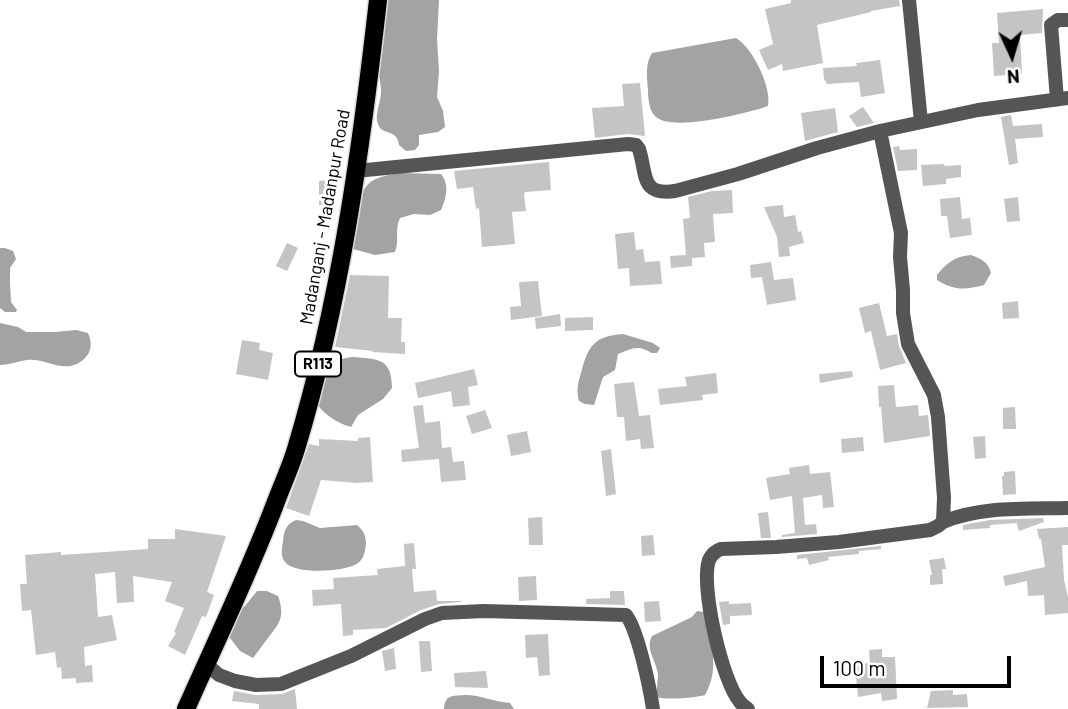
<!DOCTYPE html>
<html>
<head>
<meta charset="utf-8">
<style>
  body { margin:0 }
  #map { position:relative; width:1068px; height:709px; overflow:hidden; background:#fff; font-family:Barlow,sans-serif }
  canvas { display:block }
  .north { position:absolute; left:977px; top:21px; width:70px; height:70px; -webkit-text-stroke:5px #fff; paint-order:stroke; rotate:176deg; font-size:19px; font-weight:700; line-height:28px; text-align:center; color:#000 }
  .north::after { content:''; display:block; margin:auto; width:24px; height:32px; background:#000; clip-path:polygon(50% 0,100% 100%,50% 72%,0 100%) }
  .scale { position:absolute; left:820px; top:656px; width:191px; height:32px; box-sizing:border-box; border:4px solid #000; border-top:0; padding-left:9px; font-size:21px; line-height:24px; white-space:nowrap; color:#000; -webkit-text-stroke:5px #fff; paint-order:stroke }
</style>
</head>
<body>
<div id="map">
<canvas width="1068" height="709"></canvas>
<div class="north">N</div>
<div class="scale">100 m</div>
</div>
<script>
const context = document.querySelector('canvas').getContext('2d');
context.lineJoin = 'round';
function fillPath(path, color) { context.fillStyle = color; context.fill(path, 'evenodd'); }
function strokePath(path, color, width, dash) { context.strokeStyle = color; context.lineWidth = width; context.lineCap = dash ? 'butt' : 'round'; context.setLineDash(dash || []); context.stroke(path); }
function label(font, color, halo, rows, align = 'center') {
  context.font = font + ' Barlow,sans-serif'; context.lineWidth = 6; context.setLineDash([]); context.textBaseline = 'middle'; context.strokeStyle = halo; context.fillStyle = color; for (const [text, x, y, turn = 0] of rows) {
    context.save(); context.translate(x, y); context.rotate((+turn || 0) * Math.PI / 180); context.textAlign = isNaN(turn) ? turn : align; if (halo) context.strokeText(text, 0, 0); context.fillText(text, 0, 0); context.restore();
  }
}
fillPath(new Path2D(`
  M385,0h54l-2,39 2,32 -2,26 6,14 2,16 -7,5 -19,3v10l-4,5 -9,1 -7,-6c-2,-17 -17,-9 -21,-21 -4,-9 3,-22 3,-32 0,-11 -4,-22 -4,-32 0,-20 5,-41 8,-60z
  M736,38c17,10 36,50 32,68 -20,7 -98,27 -113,10 -6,-6 -7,-18 -7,-26 -1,-13 -3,-26 4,-37z
  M399,173l42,1c9,11 5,25 0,36l-11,5 -16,-1 -14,4c-6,13 0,21 -5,34l-20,3 -22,-6 -3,-7c4,-17 7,-52 22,-61 8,-5 18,-6 27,-8z
  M0,248h5l8,3 3,8 -6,9v15l1,19 6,8 -1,2h-11l-5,-4z
  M971,255c11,4 17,7 20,18l-7,12c-19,5 -29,6 -47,-5v-5c9,-12 19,-19 34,-20z
  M0,323l18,4 8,5h29l21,-2 12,3c4,9 4,18 -3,25 -19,19 -39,-1 -58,2 -9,1 -18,5 -27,5z
  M623,334l30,9 7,5 -3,5c-11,0 -1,1 -11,-3 -10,-5 -18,0 -28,4l-3,16 -12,7 -9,28 -9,-1 -6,-3c-3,-11 -1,-18 2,-28 7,-27 13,-37 42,-39z
  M352,357c26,2 40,1 40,31l-9,11 -25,16 -7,12c-17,-5 -29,-14 -38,-29 7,-31 5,-36 39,-41z
  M296,520l7,1 17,7 37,-3c7,6 9,11 9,19 -1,7 -2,15 -8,19 -12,9 -63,12 -73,-1 -5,-6 -3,-14 -2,-21 1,-10 3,-17 13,-21z
  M257,591h10l11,5c6,17 4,25 -7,38 -6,8 -12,16 -18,24l-13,-7 -13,-17 6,-20 12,-8z
  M697,611l7,1c6,29 17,55 1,83 -10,3 -39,5 -48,2 -1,-8 1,-15 1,-23 -2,-14 -13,-25 -6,-38l40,-19z
  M465,695c16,0 29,7 45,8l4,6h-70c1,-15 9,-13 21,-14z`), '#a3a3a3');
fillPath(new Path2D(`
  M791,0h108l1,6 -29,5v1l-54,13 6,38 -40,8 -1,-7 -14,6 -9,-20 14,-6 -8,-35 26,-6z
  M1043,9l-1,24 -22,2 2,39 -28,2 -2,-33h7l-2,-30z
  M880,60l5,33 -24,4 -2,-15 -32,2 -3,-5 -1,-11 34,-2 -1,-3z
  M640,83l5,53 -18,-2 -32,4 -3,-30 32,-2 -2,-22z
  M863,107l11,16 -17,4 -8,-11z
  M835,108l3,24 -33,9 -4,-28z
  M1011,115l2,11 29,-2 1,13 -28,2 3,24 -9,2 -8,-48z
  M899,146l1,4 17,-1v21l-19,1 -5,-24z
  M549,162l2,28 -26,2 -1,2 2,17 -14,1 3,32 -33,3 -3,-39 -3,1 -3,-22 -16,2 -3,-18z
  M944,164l1,2 16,-1v12l-15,2v5l-23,2 -2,-21z
  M330,180v25h-11v-24z
  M732,190l1,23 -20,1 2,28 -11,1 1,14 -13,1v8l-21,2 -1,-12 16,-1 -3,-36 7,-1 -2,-21 24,-6z
  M960,197l2,22 8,-1 2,17 -22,3 -3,-22h-6l-1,-17z
  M1018,197l2,24 -13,1 -3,-23z
  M783,205l1,12 11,-2 3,17 3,-1 3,12 -15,4 1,9 -11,1 -2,-20 -13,-30z
  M634,232l2,18 7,-1 2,13 15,-1 2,23 -32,2 -1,-18 -11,1 -3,-35z
  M287,243l11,5 -11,23 -11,-5z
  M771,262l3,18 19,-2 3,22 -29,5 -5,-28 -11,1 -1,-13z
  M350,275l39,1 -1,42h14l-1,24h4v12l-33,-2 1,-1 -38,-4z
  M538,281l4,35 -31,4 -1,-13 11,-1 -2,-24z
  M1018,301l1,17 -16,1 -1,-16z
  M879,303l8,33 10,-2 2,12 7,17 -26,7 -9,-39 -6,2 -6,-25z
  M560,314l1,12 -25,3 -1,-11z
  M593,317v13l-28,1v-13z
  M242,340l18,3 -1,7 14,3 -5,27 -32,-6z
  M474,369l4,16 -10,2 2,18 -17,2 -2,-16 -33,7 -3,-15z
  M852,371l1,6 -33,6 -1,-9z
  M716,373l2,20 -16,2 1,5 -43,5 -2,-16 29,-3 -2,-9z
  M634,382l5,34 11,-1 4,33 -13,1 -1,-10 -14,2 -2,-24h-7l-3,-33z
  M894,385l2,22 22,-2 1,11 9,-1 2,21 -46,7 -3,-36h-2l-1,-21z
  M423,405l2,18 15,-2 2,27 9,-1 2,15 11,-1 2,19 -25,2 -2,-23 -37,3 -1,-12 18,-2 -6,-42z
  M1015,407l1,22h-13v-21z
  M485,410l7,18 -20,6 -6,-18z
  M527,431l4,21 -20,4 -4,-21z
  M985,436l1,22 -11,1 -2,-22z
  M370,437l3,45 -17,1 -35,-3 -12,36 -23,-8 23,-64 10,2v-7l39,2v-3z
  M863,437l1,14 -22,2 -1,-14z
  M611,449l5,45 -10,2 -5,-45z
  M809,465l1,9 20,-2 4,35 -11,1 -1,-13 -19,3 2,27 11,-1 1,10 -35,3v-2l13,-2 -3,-37 -22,4 -4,-22 24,-4 -1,-6z
  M1015,471l1,23 -13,1 -1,-19h2v-4z
  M768,512l3,26h-10l-3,-25z
  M542,517l1,28h-14l-1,-27z
  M1043,518l1,4 -25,9 -3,-10v2l-26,2v3l-27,2v-5l27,-5z
  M1068,527v18h-6l2,35 4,17v16l-23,2 -1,-20 -16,1 -1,-15 -22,5 -2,-10 42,-9 -4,-28h-2l-2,-10z
  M175,529l51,7 -19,56 7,3 -8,22 -4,-1 -17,39 -17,-9 8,-13 -2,-1 10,-24 -19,-7 7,-19 -39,-6 1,26 -17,1 -2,-31 -20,2 3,43 14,-2 5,25 -33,7 1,19 7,-1 1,17 -17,1v-5l-14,1 -1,-12 -4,1 -2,-16 -19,3 -5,-45 -9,1 -2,-27h7l-2,-29 36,-3v3l87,-6v-10h27z
  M653,535l2,20 -13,1 -1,-20z
  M414,543l2,26h-4l2,23 22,-2 1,11h24v1l-22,2 -18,6 -35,18 -33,2v5l-10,1 -2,-32 -28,2 -1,-16 22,-1 -1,-11 45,-3 -1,-6 28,-3 -1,-22z
  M881,546v3l-22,2v3l-31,3 1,3 -20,5 -2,-7 -10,1v-4z
  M944,558l2,11h-4l1,15 -13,1v-10h2l-3,-15z
  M536,576l1,24 -18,1 -1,-24z
  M610,591h14l1,14 -39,-1v-5l24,-1z
  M659,601l2,20 -16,1 -1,-20z
  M729,601v3l22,-1 1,12 -22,1v8l-7,1 -4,-23z
  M548,634l2,41 -11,1 -2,-19 -11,1 -1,-23z
  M419,641h11l2,30 -11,1z
  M394,648l2,21 -11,2 -3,-20z
  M882,649v8h13l2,42 -15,2 -1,-8 -23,4 -3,-32 15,-2 -1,-13z
  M486,671l2,17 -33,-1 -1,-14z
  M295,689l2,20h-38v-5l-27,-3 2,-10 22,4 26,-1z
  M953,690v5l14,-1 1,13 -41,1 4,-17z`), '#c4c4c4');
const primary = new Path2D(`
  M186,709c31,-70 64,-138 91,-210 6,-16 14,-33 19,-50 44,-146 65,-298 82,-449`);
strokePath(primary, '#dbdbdb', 21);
strokePath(new Path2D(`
  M909,0l12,122
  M1057,99l-6,-74 7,-5h10
  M356,171l272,-27 8,1 3,4c8,25 1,47 36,42l63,-17 79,-26 63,-17 98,-21 90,-12
  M943,522c38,-16 84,-13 125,-14
  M206,664l13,11 16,6 21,4 25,-1 70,-28 74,-37 17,-6 42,-2 142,4c12,15 24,74 27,94
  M748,709c-3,-2 -6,-4 -8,-7 -18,-21 -40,-116 -31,-142 3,-6 6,-9 12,-11l55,-2 63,-5 91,-12 8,-4 5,-4 1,-24 -6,-81 -4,-22 -26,-51 -5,-31v-23l-3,-33 1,-24 -21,-102`), '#555', 14);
strokePath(primary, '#000', 18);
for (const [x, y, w] of [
  [318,364,46]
]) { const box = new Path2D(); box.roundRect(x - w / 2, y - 12.5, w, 25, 5); context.fillStyle = '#fff'; context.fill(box); strokePath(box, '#000', 2); }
label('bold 16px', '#000', null, [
  ["R113",318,364]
]);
label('18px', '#000', '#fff', [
  ["Madanganj - Madanpur Road",325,217,-80]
]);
</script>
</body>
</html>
